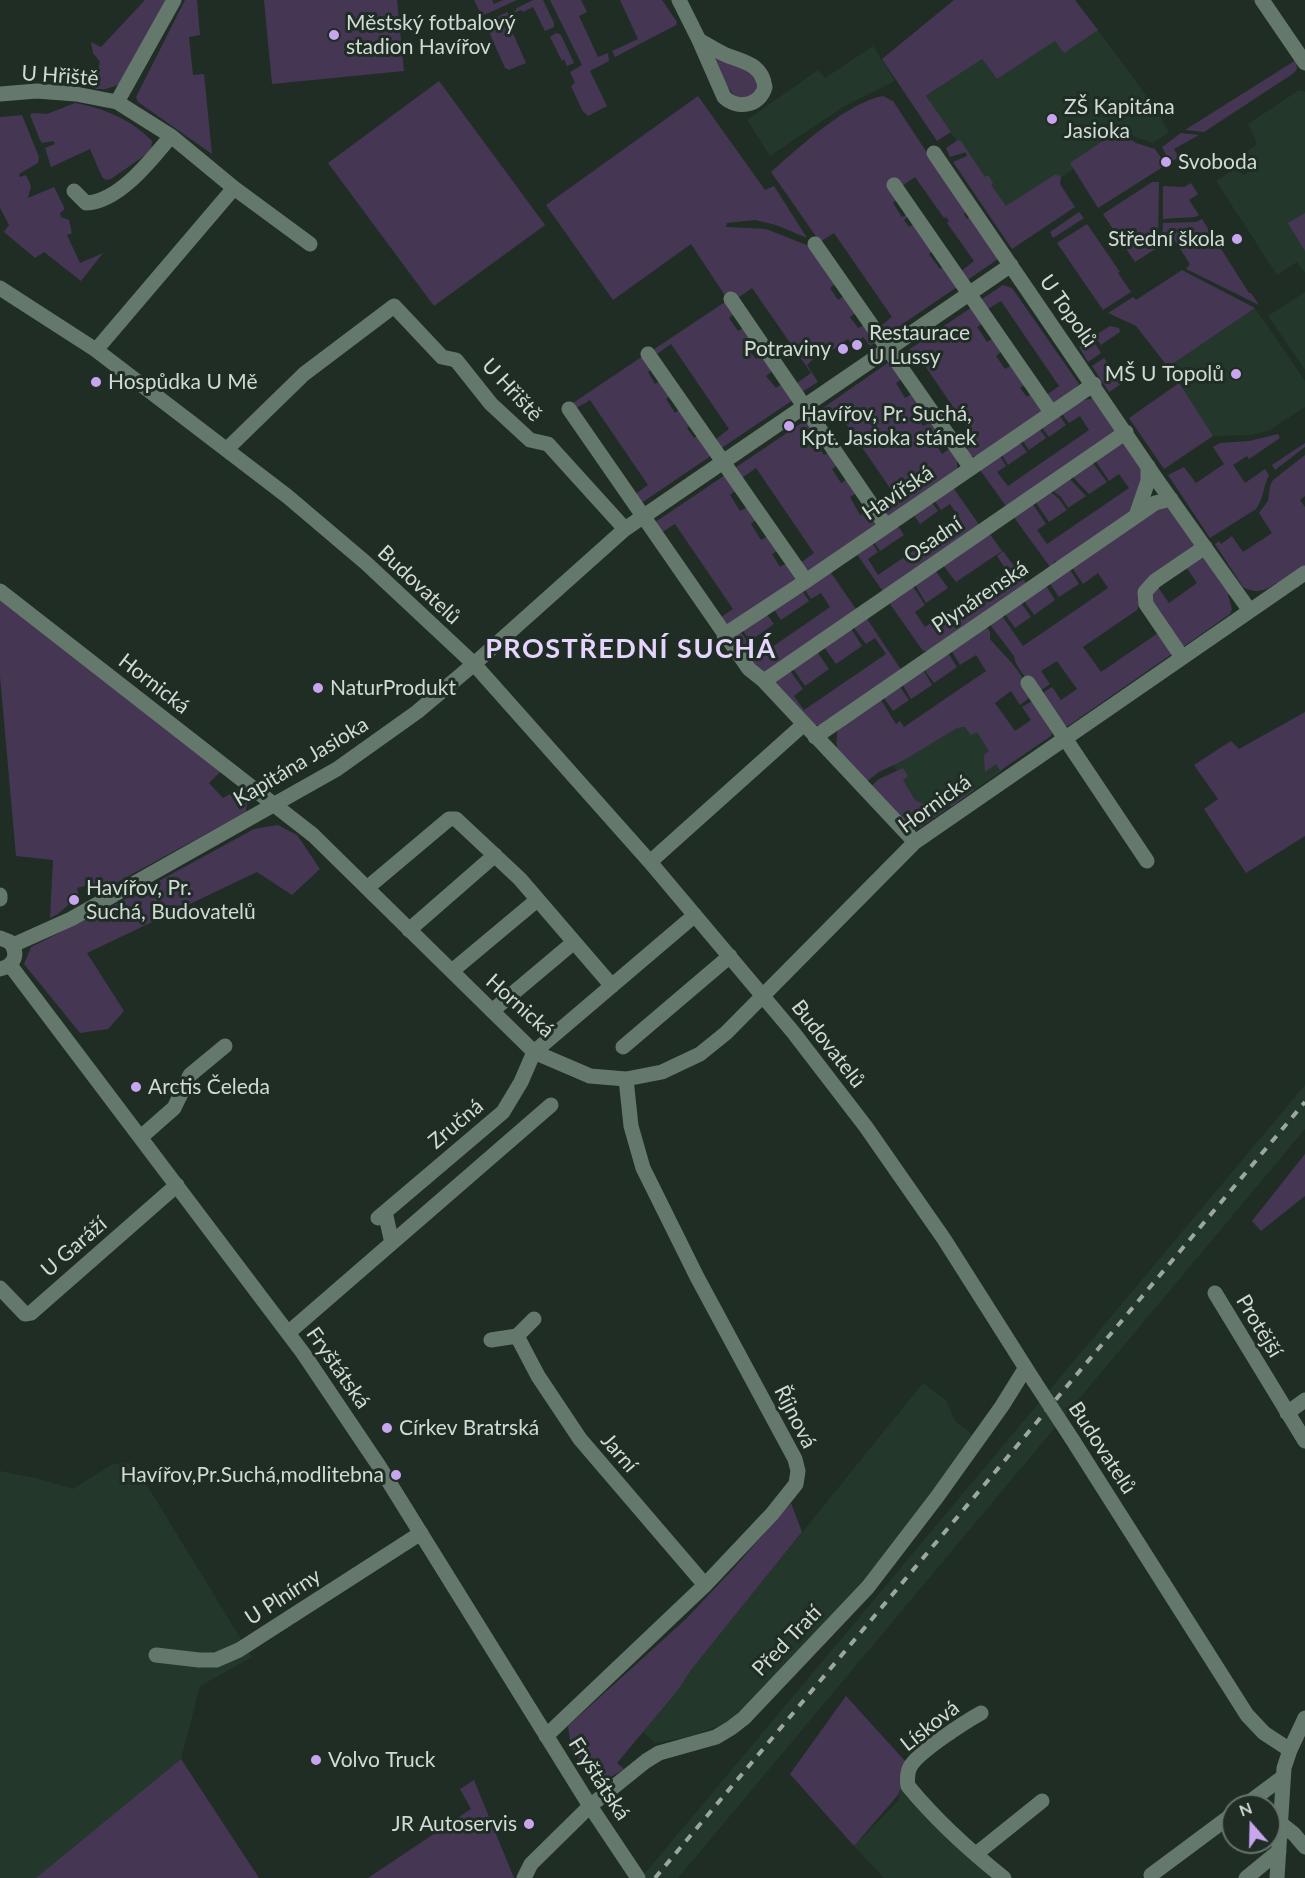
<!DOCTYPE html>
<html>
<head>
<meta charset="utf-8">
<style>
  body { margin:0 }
  #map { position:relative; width:1305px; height:1878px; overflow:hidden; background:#1f2d25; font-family:Lato,sans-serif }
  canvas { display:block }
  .north { position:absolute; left:1221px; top:1794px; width:60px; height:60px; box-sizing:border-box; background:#1f2d25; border:2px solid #66726b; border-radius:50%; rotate:340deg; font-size:16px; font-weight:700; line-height:24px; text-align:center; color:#d1dad4 }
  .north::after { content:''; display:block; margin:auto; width:21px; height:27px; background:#c8a6ef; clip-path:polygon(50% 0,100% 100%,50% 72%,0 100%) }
</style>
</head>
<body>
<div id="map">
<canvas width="1305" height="1878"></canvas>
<div class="north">N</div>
</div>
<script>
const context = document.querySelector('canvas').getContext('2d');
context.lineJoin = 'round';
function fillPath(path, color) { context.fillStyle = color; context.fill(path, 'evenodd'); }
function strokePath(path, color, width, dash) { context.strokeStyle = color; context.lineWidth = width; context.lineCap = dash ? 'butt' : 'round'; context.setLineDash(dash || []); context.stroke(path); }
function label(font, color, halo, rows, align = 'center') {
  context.font = font + ' Lato,sans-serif'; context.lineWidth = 6; context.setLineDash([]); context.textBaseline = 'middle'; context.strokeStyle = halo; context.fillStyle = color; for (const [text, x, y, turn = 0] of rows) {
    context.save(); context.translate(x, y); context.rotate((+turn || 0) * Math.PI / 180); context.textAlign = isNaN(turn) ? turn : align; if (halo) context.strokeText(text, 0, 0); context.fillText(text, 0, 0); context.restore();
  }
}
fillPath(new Path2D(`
  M1098,30l58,79 13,23 -16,11 -15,-5 -14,-8 -1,4 -115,81 -82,-118 56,-38 15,20 58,-38 9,11z
  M873,46l22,35 -52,26 -73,49 -23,-36 71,-50 7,8z
  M1299,90l6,2v181l-8,-11 -20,13 -61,-94 22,-14 5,8 8,-5 -10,-15 16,-11 -9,-20z
  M1305,292v78l-37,-54z
  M1255,308l50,73v26l-37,24 -18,4 -37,1 -45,-69z
  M966,727l11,5 26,38 -83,58 -7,-11 2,-17 -22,-35 64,-37z
  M1305,1085v44l-627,749h-37z
  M923,1383l23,17 10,22 19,15 -114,149 -130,135 -39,15 -37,7 -12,-11 35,-42 13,-20z
  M130,1463l7,6 115,188 -52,29 -19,73 -145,119h-36v-407l40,8 33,10 40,-25z
  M902,1785l102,93h-120l-30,-32 44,-45z`), '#23382b');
fillPath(new Path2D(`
  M145,0h21l-45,84 -15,5h-10l-2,-2 -1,-15 5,-2 2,-8 -7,-9 -2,-11 10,5z
  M185,0h12l3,35 -11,2 4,38 11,-1 8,80 -74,-52 -2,-5z
  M264,0h133l7,71 -132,13z
  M474,0h18l2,4 9,-4h14l-35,16z
  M533,0h10l11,23v4l-9,4 -12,-24 -10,5 -2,-2 -7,3 3,-5z
  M550,0h31l6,12 -8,4 19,41 10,-4 1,8 -19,10 17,35 -19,10 -6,-6 -11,-24 4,-3 -5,-11 12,-7z
  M620,0h42l15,22 -1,3 -61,32 -3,-6 26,-12z
  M954,0h121l23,30 -34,23 -9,-12 -58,38 -15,-20 -56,37 25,36 -14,9 -55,-82z
  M507,12l5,5 -5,3 19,43 -17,7 -4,-2 -20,-45z
  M556,33l4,1 2,3 12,26 -7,3 -3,-7 -2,2 -12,-24z
  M713,56l36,14 11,15c-21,41 -39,-12 -47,-29z
  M1296,60l1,9 -3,4 -90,59 -19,-2z
  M439,81l106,144 -111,81 -106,-143z
  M698,96l67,94 9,-4 33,52 -31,-13 -21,-5 -28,3 -1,4 40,2 43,17 29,36 -8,6 8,12 9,-6 11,17 -8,6 8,11 9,-4 12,17 -9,5 -7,-9 -11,8 -4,-6 -24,17 -4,-5 -6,3 1,3 -8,8 11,17 -16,10 -5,-9 14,-10 -59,-85 -14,10 -1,14 -8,6 9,13 9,-5 8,13 -9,7 10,13 9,-6 11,15 -10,8 10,12 9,-7 11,17 -76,51 -4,-10 13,-10 -58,-85 -14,10 -4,-4 75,-50 -37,-56 -78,56 -67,-95z
  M883,96l10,5 73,111 -2,2 3,5 3,-2 28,42 -32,22 -6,-9 14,-11 -27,-38 2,-2 -3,-4 -2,1 -29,-41 -22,15 5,7 -5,4 9,14 7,-4 1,2 -6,5 5,7 7,-4 18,27 -5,4 11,15 5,-3 12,21 -72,49 -7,-8 14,-11 -58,-84 -14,9 -49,-70c27,-24 77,-70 112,-76z
  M75,103c28,5 56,16 77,38l-1,10 -40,28 -5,1 -4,-3 -12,-28 -39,18 -6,-19 10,-4 -2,-3 -11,2 -2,-3 -10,-25 3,-2 14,1z
  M22,115l17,42 -1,6 -19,11 1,3 6,-2 5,11 -3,12 26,-11 10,20v3l-4,3 1,4 8,3 3,13 -5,2 13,28 23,-10 -22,28 -37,-29 -9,6 -31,-26 5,-7 -9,-17v-91z
  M1118,131l18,12 19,6 11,16 -68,43 -28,-45z
  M1181,133l18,2 -25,14 10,17 -2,2 -6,-9 -6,3 -8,-15z
  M958,140l3,1 24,36 3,-2 5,8 -2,2 15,21 50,-32 2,2 3,-1 -1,9 15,23 -63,42 -59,-87 14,-6 -1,-4 -16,5 -4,-9z
  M1152,182h7l-1,61 2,3 -25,16 -32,-48z
  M1191,183l7,11 -9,6 10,15 -4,2 -32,2v-33l21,1z
  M1079,212l5,6 -31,20 -3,-6z
  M1305,213v38l-17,-28z
  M1202,219l47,74h2l8,12 -73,-36 4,-5 -17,-26 -9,6 -2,-2 1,-19 33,-1z
  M1087,224l33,48 -2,1 13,19 -28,18 -46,-67z
  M1182,270l73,38 -87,59 -32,-41 -28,-13 25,-16 3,3z
  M1003,285l9,3 67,96 -10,10 -18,12 -6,-10 14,-10 -58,-85 -15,9 -7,-9z
  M972,307l11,16 -6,4 10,15 7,-4 8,13 -6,5 9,13 8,-5 13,20 -6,4 7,9 7,-5 13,18 -67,46h-10l-7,-4 14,-10 -58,-85 -14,9 -7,-9z
  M1110,326l9,2 1,4 -19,13 -7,-9z
  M1091,337l10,16 -13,9 -9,-15z
  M646,354l9,13 -7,5 7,12 8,-5 9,16 -6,4 9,14 7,-5 11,16 -6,4 7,10 7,-4 14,19 -75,51 -6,-9 14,-10 -58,-85 -15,9 -5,-4z
  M1104,358l17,26 -12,8 -17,-26z
  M892,360l11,18 -7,5 9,15 8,-5 9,13 -8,5 9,15 10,-5 7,13 -7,5 9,15 10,-7 5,11v13l-68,47 -7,-10 14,-11 -58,-85 -15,10 -6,-10z
  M1179,383l34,53 -49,33 -35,-51z
  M1094,398l21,29v7l-107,75 -30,-42 20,-14 8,13 -9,6 11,14 81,-56 -9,-14 -11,7 -9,-12 19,-10z
  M1058,413l8,12 -17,12 -9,-12z
  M809,418l14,21 -7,4 8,12 7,-4 9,12 -8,6 9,14 8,-5 10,14 -9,5 10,18 11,-6 10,15 -72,48 -9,-9 14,-10 -58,-85 -14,10 -7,-10z
  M1038,427l8,11 -17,12 -8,-12z
  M1278,434l2,4 -31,21 -2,-3 -14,9 12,18 20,-14 4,6c-6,11 -5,23 -13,34l-46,29 -42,-63 16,-8 12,16 28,-19 -11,-17 7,-4 29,-2z
  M1018,440l9,12 -19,13 -8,-13z
  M1124,441l21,33 -12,37 -75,53 -2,-3 -3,2 2,3 -5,1 -37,-51 19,-13 14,21 -9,6 10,14 82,-56 -10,-14 -10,7 -14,-21z
  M1305,443v4l-30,23 -3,-5z
  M1305,455v41l-5,4 5,7v59l-26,18 -3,-1c-10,8 -21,11 -33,4l-28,-43 4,-3 2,3 11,-8 11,16 29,-19 -13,-20 9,-12 2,-15 3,-6z
  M1092,462l15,20 -18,12 -17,-18z
  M728,473l10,16 -8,6 10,16 10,-5 8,12 -7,6 10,16 11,-6 9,15 -9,5 8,13 9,-6 8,19 -70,46 -9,-7 15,-10 -58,-85 -16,10 -8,-9z
  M1069,478l17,18 -18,12 -7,-11 -9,-7z
  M952,486l28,40 -96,67 -28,-40 14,-13 8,12 -10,7 10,16 82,-56 -10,-15 -9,6 -9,-13z
  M1050,491l9,8 8,11 -18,12 -14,-21z
  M930,500l8,11 -18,13 -8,-12z
  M1167,507l28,38 -54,57 -4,8 -54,37 18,25 57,-39 14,21 -104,72h-4l-23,-32 11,-7 9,13 16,-11 -20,-28 -16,10 9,13 -10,7c-10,-9 -24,-21 -26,-35l-26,-34 12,-9 23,33 85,-58 -10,-15 -15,11 -12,-18 81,-55z
  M896,523l8,12 -24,16 -8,-12z
  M990,534l12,17 -46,31 -14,-18z
  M1003,551l23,32 -98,68h-5l-33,-47 1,-4 21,-15 13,20 -10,7 10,15 82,-56 -10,-15z
  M1203,556l27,37 -2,2 4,14 -2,5 -47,33 -34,-45v-10l9,-5 11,16 28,-20 -11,-16z
  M1069,568l10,16 -20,13 -11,-16z
  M829,570l29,42 -84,59 -10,4c-13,-4 -31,-24 -33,-37l9,-7 8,11 -9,7 10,14 81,-56 -9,-14 -10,6 -8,-12z
  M935,570l13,18 -22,15 -12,-20z
  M1045,584l10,16 -21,15 -12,-17z
  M801,589l8,12 -28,19 -8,-12z
  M0,595l222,175 -13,13 14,15 19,-11 6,9 -2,16 -132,72 -24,6 -1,-5 -12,3 2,9c-11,6 -18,17 -29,21l3,-58 -37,-4 -16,-180z
  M1019,600l12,17 -16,11 -12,-17z
  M766,613l8,11 -24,17 -8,-12z
  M865,616l37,55 -82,54h-5l-43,-44 17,-12 14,20 -9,7 10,14 82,-56 -11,-16 -9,6 -14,-19z
  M985,624l5,8v7c17,20 33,31 40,58l-10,8 -9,-14 -16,12 20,28 16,-11 -9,-13 10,-6 20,32 -1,3 -66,45 15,-11 -4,-6 -11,8 -1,-17 5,-4 -12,-19 -6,3 -6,-8 -8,1 -53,32 -25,12 -14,11c-20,-20 -33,-24 -27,-55l41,-31 17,27 4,-3 4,6 82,-56 -10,-16 -16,10 -10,-17z
  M850,627l12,19 -26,18 -13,-18z
  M816,650l13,19 -24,17 -13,-19z
  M948,653l9,14 -23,16 -11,-15z
  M922,668l10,17 -21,14 -9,-15z
  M898,684l11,16 -16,11 -11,-16z
  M1305,712v124l-59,37 -42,-64 14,-10 -24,-34 37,-24 8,8z
  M903,768l5,8 -5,4 12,20 8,4 12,-6 7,3 -24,17 3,5 23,-15 1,2 -33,23 -42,-46 9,-8z
  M964,782l7,3 3,5 -23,17v-3l20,-13 -4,-6 -18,12 -1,-7z
  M278,825l19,10 23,34 -28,26 -35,-23 -170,81 37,58 -16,18 -28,4 -56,-69 7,-17 104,-53 119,-65z
  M1305,1154v42l-44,35 -9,-10z
  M791,1503l11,29 -111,138 -13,20 -61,73 7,6 -26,16 -27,-38 -3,-21 118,-107 47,-50z
  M846,1696l59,65 -3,24 -4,10 -44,51 -64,-72z
  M181,1759l78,119h-223z
  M474,1780l40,98h-146l103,-69 -11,-20z`), '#453754');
strokePath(new Path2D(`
  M679,0l20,40 25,57c13,13 36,9 41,-10 -3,-23 -21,-25 -39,-32 -9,-4 -18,-10 -27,-15
  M1262,0l43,63
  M0,94l37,-3 39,3 41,8 54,34 63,52 76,56
  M117,102l57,-102
  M934,153l223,327 93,131
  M894,185l157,227
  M74,191l12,12c33,-1 66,-44 85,-67
  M815,244l156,224
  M0,288l96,62 191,146 79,67 108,101 176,198 143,170 73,95 78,112 90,142
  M731,299l155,227
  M96,350l138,-162
  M648,354l158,227
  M569,409l180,260 15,12 151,161
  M227,449l77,-75 90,-68 48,51 14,3 35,44 39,36 18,4 77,85
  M1136,516l12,-35v-15
  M0,591l313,244 221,217 56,24 36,3 36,-7 38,-18 26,-21 189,-191 390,-269
  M724,635l82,-54 288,-197
  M1182,657l-36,-53 -1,-12 10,-11 50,-34
  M764,681l362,-249
  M1028,683l119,178
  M815,737l340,-234 16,-4
  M650,862l154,-138
  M367,888l82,-69h7l64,60 92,107
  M0,895v4
  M409,930l86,-75
  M0,938l10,4c9,11 5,24 -10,27
  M13,945l58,-26 266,-150 80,-57 57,-48 151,-135 386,-264
  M10,965l293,388 76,113 211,340 48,72
  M452,971l85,-71
  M492,1011l82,-69
  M623,1047l107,-91
  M141,1137l33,-29 16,-33 35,-29
  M385,1212l7,31
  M378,1218l125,-106 18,-30 13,-30 161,-137
  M0,1288l25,26 6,-1 146,-128
  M1215,1293l90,148
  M288,1333l263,-228
  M517,1336l21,40 42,63 125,146
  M491,1340l26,-4 17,-17
  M1287,1413l18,-13
  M1072,1439l175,276 17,18 26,17
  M156,1655l43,5h17l23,-10 182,-117
  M981,1713c-16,9 -63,39 -71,54 -3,6 -3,12 -2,19 28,34 62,65 96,92
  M546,1736l159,-151 67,-71 24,-30 2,-13 -3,-12 -98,-182 -54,-109 -12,-42 -5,-47
  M1244,1806l39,-29
  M1280,1823l14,11 11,13
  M976,1854l66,-53
  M1151,1875l82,-61
  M524,1878l7,-14 59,-58 56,-45 13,-8 57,-16 15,-9 13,-10 124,-131 69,-90 65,-91 23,-37
  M1246,1878l33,-27
  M1277,1878l7,-110 6,-18 15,-32`), '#65786c', 15);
strokePath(new Path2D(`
  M655,1878l650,-776`), '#9da7a1', 4, [8, 8]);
strokePath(new Path2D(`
  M1034,1381l38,58`), '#65786c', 15);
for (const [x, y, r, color] of [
  [334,35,6,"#c8a6ef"],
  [1052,119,6,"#c8a6ef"],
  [1166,162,6,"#c8a6ef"],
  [1237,239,6,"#c8a6ef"],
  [857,345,6,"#c8a6ef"],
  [843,349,6,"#c8a6ef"],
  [1236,374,6,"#c8a6ef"],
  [96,382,6,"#c8a6ef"],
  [789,426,6,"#c8a6ef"],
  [318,688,6,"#c8a6ef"],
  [74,900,6,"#c8a6ef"],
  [136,1087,6,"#c8a6ef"],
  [387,1428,6,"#c8a6ef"],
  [396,1475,6,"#c8a6ef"],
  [316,1760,6,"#c8a6ef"],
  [529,1824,6,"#c8a6ef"]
]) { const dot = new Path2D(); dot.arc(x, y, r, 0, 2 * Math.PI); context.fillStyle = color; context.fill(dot); strokePath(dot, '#1f2d25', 2); }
label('21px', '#d1dad4', '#1f2d25', [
  ["Městský fotbalový",346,23],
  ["stadion Havířov",346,47],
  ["ZŠ Kapitána",1064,107],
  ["Jasioka",1064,131],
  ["Svoboda",1178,162],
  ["Střední škola",1225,239,"right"],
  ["Restaurace",869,333],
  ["U Lussy",869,357],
  ["Potraviny",831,349,"right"],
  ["MŠ U Topolů",1224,374,"right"],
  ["Hospůdka U Mě",108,382],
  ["Havířov, Pr. Suchá,",801,414],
  ["Kpt. Jasioka stánek",801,438],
  ["NaturProdukt",330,688],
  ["Havířov, Pr.",86,888],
  ["Suchá, Budovatelů",86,912],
  ["Arctis Čeleda",148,1087],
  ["Církev Bratrská",399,1428],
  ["Havířov,Pr.Suchá,modlitebna",384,1475,"right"],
  ["Volvo Truck",328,1760],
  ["JR Autoservis",517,1824,"right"]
], 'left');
label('21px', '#d1dad4', '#1f2d25', [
  ["U Hřiště",60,76,4],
  ["U Topolů",1068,311,55],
  ["U Hřiště",512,390,47],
  ["Havířská",898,493,-34],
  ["Osadní",933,540,-34],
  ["Budovatelů",419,585,43],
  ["Plynárenská",980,597,-34],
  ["Hornická",154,684,38],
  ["Kapitána Jasioka",301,762,-31],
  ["Hornická",935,804,-36],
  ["Hornická",520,1006,42],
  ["Budovatelů",828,1044,52],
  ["Zručná",456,1124,-40],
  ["U Garáží",74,1247,-41],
  ["Protější",1259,1326,59],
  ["Fryštátská",338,1368,55],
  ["Říjnová",795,1417,63],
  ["Budovatelů",1102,1448,57],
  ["Jarní",619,1453,49],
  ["U Plnírny",283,1597,-33],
  ["Před Tratí",787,1641,-46],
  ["Lísková",930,1726,-38],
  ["Fryštátská",599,1779,57]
]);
context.letterSpacing = '1.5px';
label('bold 27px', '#e7d4fe', '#1f2d25', [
  ["PROSTŘEDNÍ SUCHÁ",631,649]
]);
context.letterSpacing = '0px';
</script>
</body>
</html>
